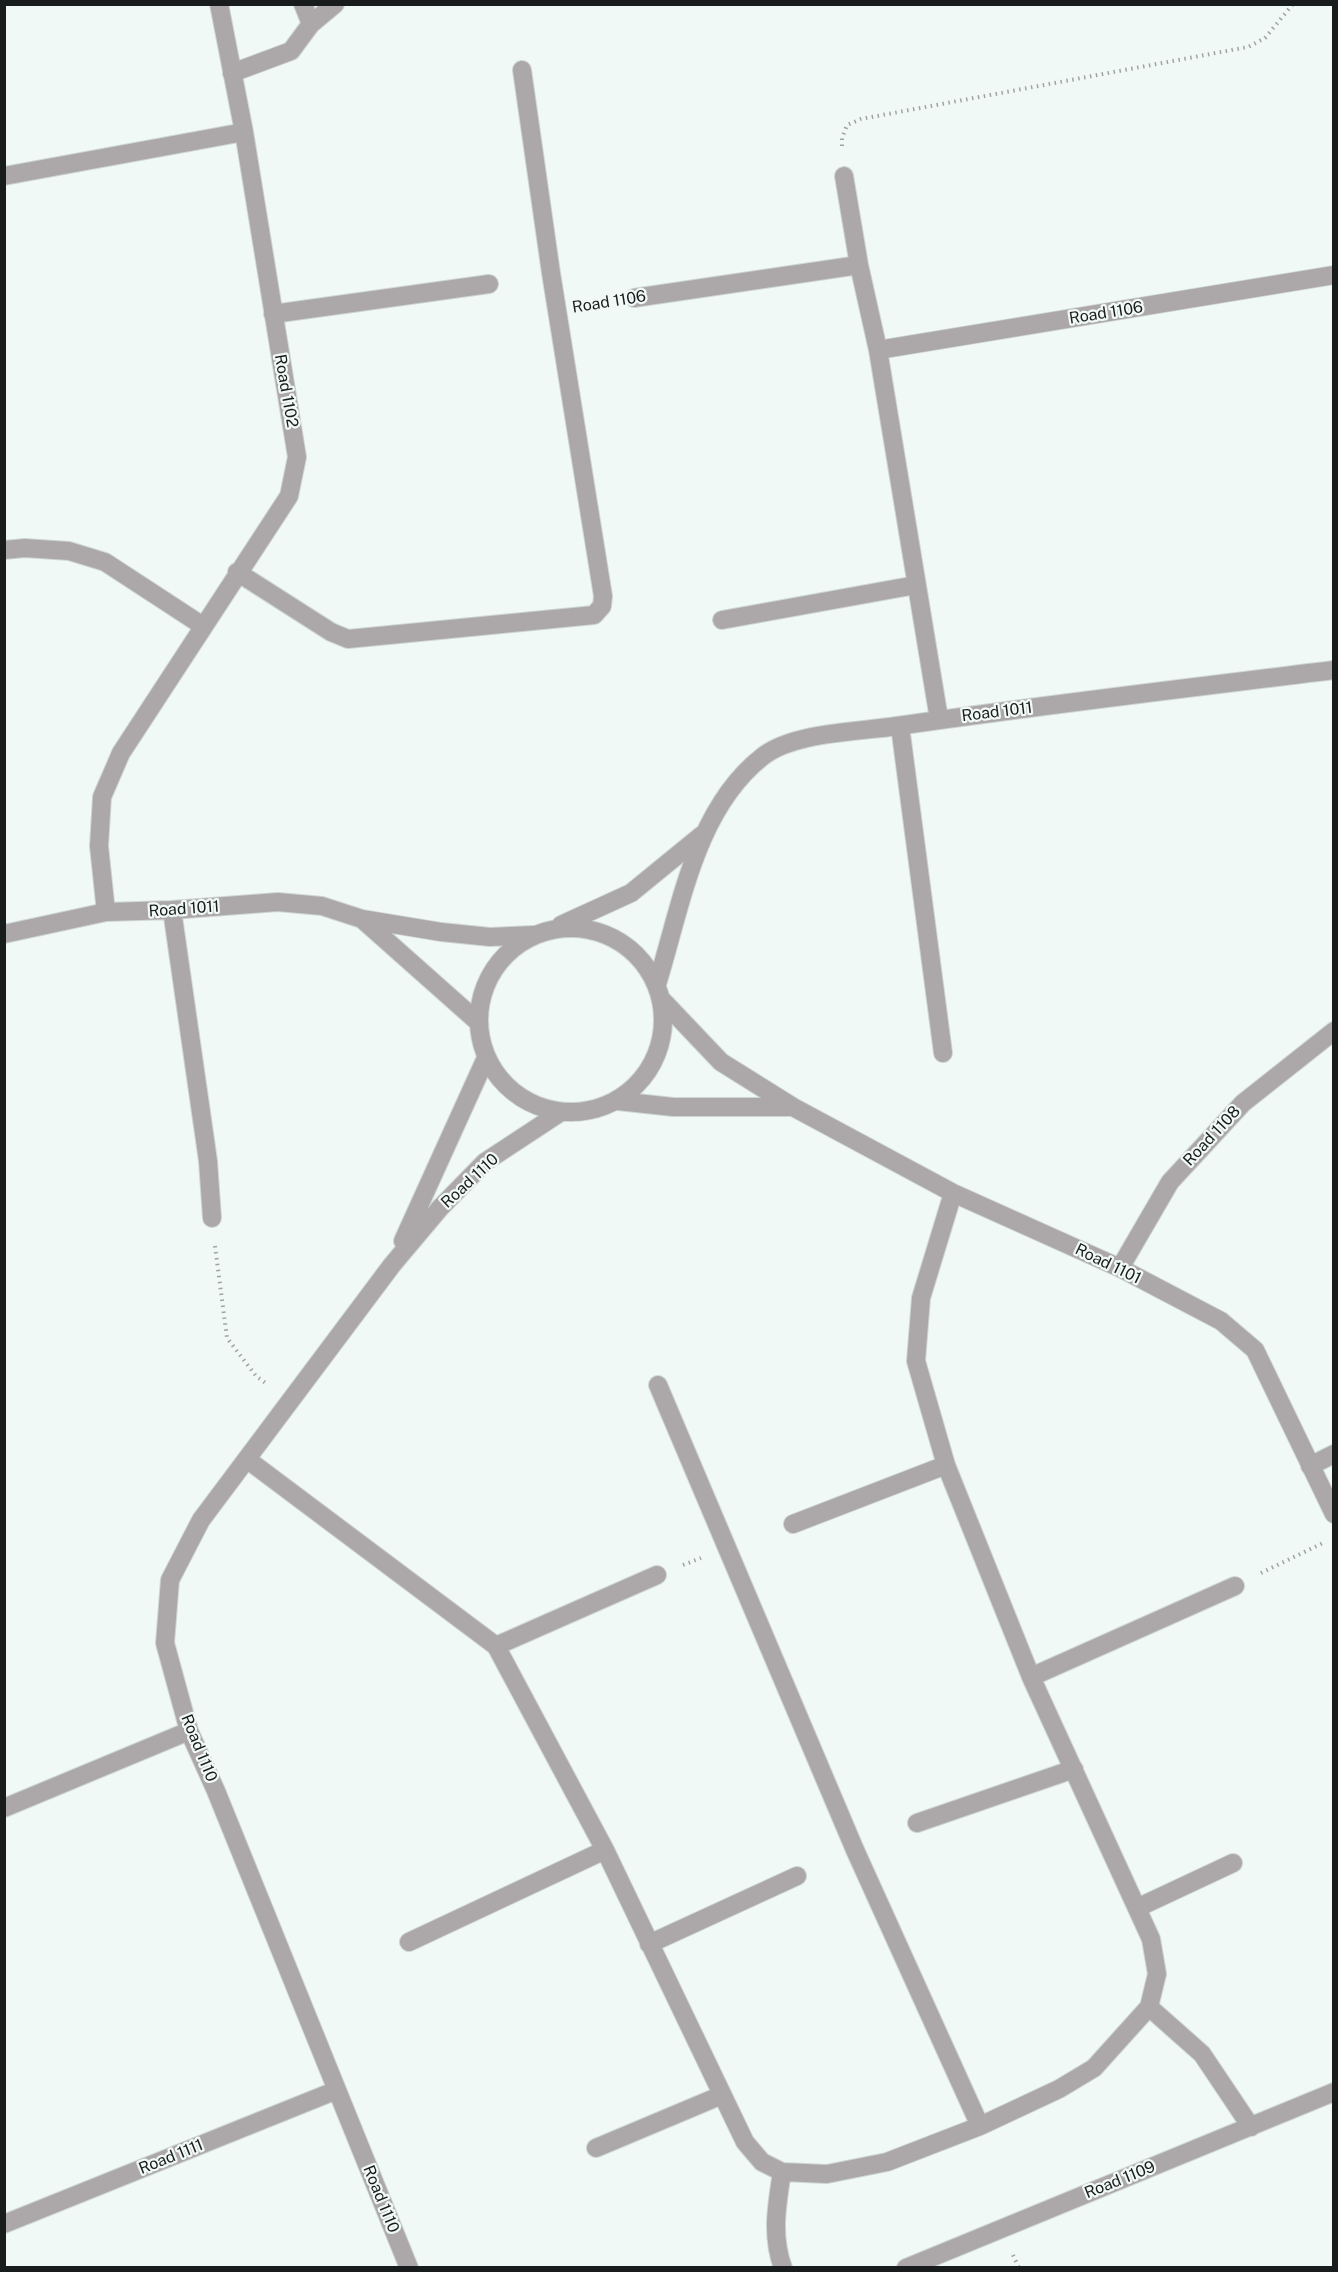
<!DOCTYPE html>
<html>
<head>
<meta charset="utf-8">
<style>
  body { margin:0 }
  #map { position:relative; width:1338px; height:2272px; overflow:hidden; background:#f1f9f7; font-family:"Public Sans",sans-serif }
  canvas { display:block }
  .frame { position:absolute; inset:0; border:6px solid #191c1c; pointer-events:none }
</style>
</head>
<body>
<div id="map">
<canvas width="1338" height="2272"></canvas>
<div class="frame"></div>
</div>
<script>
const context = document.querySelector('canvas').getContext('2d');
context.lineJoin = 'round';
function strokePath(path, color, width, dash) { context.strokeStyle = color; context.lineWidth = width; context.lineCap = dash ? 'butt' : 'round'; context.setLineDash(dash || []); context.stroke(path); }
function label(font, color, halo, rows, align = 'center') {
  context.font = font + ' "Public Sans",sans-serif'; context.lineWidth = 4.5; context.setLineDash([]); context.textBaseline = 'middle'; context.strokeStyle = halo; context.fillStyle = color; for (const [text, x, y, turn = 0] of rows) {
    context.save(); context.translate(x, y); context.rotate((+turn || 0) * Math.PI / 180); context.textAlign = isNaN(turn) ? turn : align; if (halo) context.strokeText(text, 0, 0); context.fillText(text, 0, 0); context.restore();
  }
}
const service = new Path2D(`
  M311,24l24,-20
  M232,73l59,-22 20,-27 -8,-20
  M1137,1908l96,-45
  M596,2148l126,-53`);
const minor = new Path2D(`
  M4,176l240,-44
  M844,176l15,89
  M634,298l225,-33 19,85 61,369
  M273,314l216,-30
  M878,350l456,-75
  M4,550l21,-2 44,3 36,11 98,64
  M237,572l94,60 17,7 246,-24 8,-9 1,-10 -52,-323 -29,-203
  M722,620l194,-35
  M900,726l43,327
  M172,910l36,251 4,57
  M106,912l-7,-66 3,-49 19,-44 168,-257 8,-39 -53,-325 -25,-128
  M362,919l116,103
  M561,925l70,-32 71,-58
  M479 1020a92 92 0 1 1 184 0a92 92 0 1 1-184 0Z
  M4,934l102,-22 66,-2 106,-8 44,4 40,13 79,13 49,5 43,-2
  M657,984c24,-77 38,-174 105,-227 31,-25 96,-25 135,-31 145,-21 291,-38 437,-56
  M663,1001l58,61 72,45 160,86 167,75 101,53 34,29 79,164
  M618,1101l55,6h120
  M403,1241l83,-183
  M1120,1268l50,-86 73,-79 91,-72
  M658,1385l197,465 125,276
  M248,1460l248,186 109,204 140,292 17,20 20,10 45,2 60,-12 93,-36 79,-37 35,-21 55,-61 8,-33 -6,-35 -120,-262 -85,-212 -30,-104 5,-63 32,-105
  M1310,1466l24,-12
  M793,1524l153,-59
  M496,1646l161,-71
  M1031,1677l204,-91
  M4,1808l185,-77
  M917,1823l157,-54
  M409,1942l196,-92
  M649,1944l148,-68
  M1149,2007l53,47 49,73
  M782,2172c-5,33 -11,63 1,96
  M4,2224l333,-134
  M409,2268l-193,-477 -27,-60 -24,-88 5,-63 31,-60 191,-255 48,-57 45,-46 76,-50
  M906,2268l428,-176`);
strokePath(service, '#ced6d4', 20);
strokePath(minor, '#ced6d4', 20);
strokePath(new Path2D(`
  M842,146v-8l5,-13 14,-6 387,-72 17,-9 28,-34
  M585,306l22,-4
  M215,1246l12,92 29,38 11,8
  M683,1565l18,-7
  M1261,1573l64,-31
  M1013,2255l6,13`), '#9ea4a2', 4, [1.5, 4.5]);
strokePath(service, '#aca8a9', 18);
strokePath(minor, '#aca8a9', 18);
label('16px', '#191c1c', '#f1f9f7', [
  ["Road 1106",609,302,-9],
  ["Road 1106",1106,313,-9],
  ["Road 1102",286,391,80],
  ["Road 1011",997,712,-7],
  ["Road 1011",184,909,-4],
  ["Road 1108",1212,1136,-47],
  ["Road 1110",470,1181,-43],
  ["Road 1101",1108,1264,26],
  ["Road 1110",199,1748,68],
  ["Road 1111",171,2157,-22],
  ["Road 1109",1120,2180,-22],
  ["Road 1110",381,2199,68]
]);
</script>
</body>
</html>
